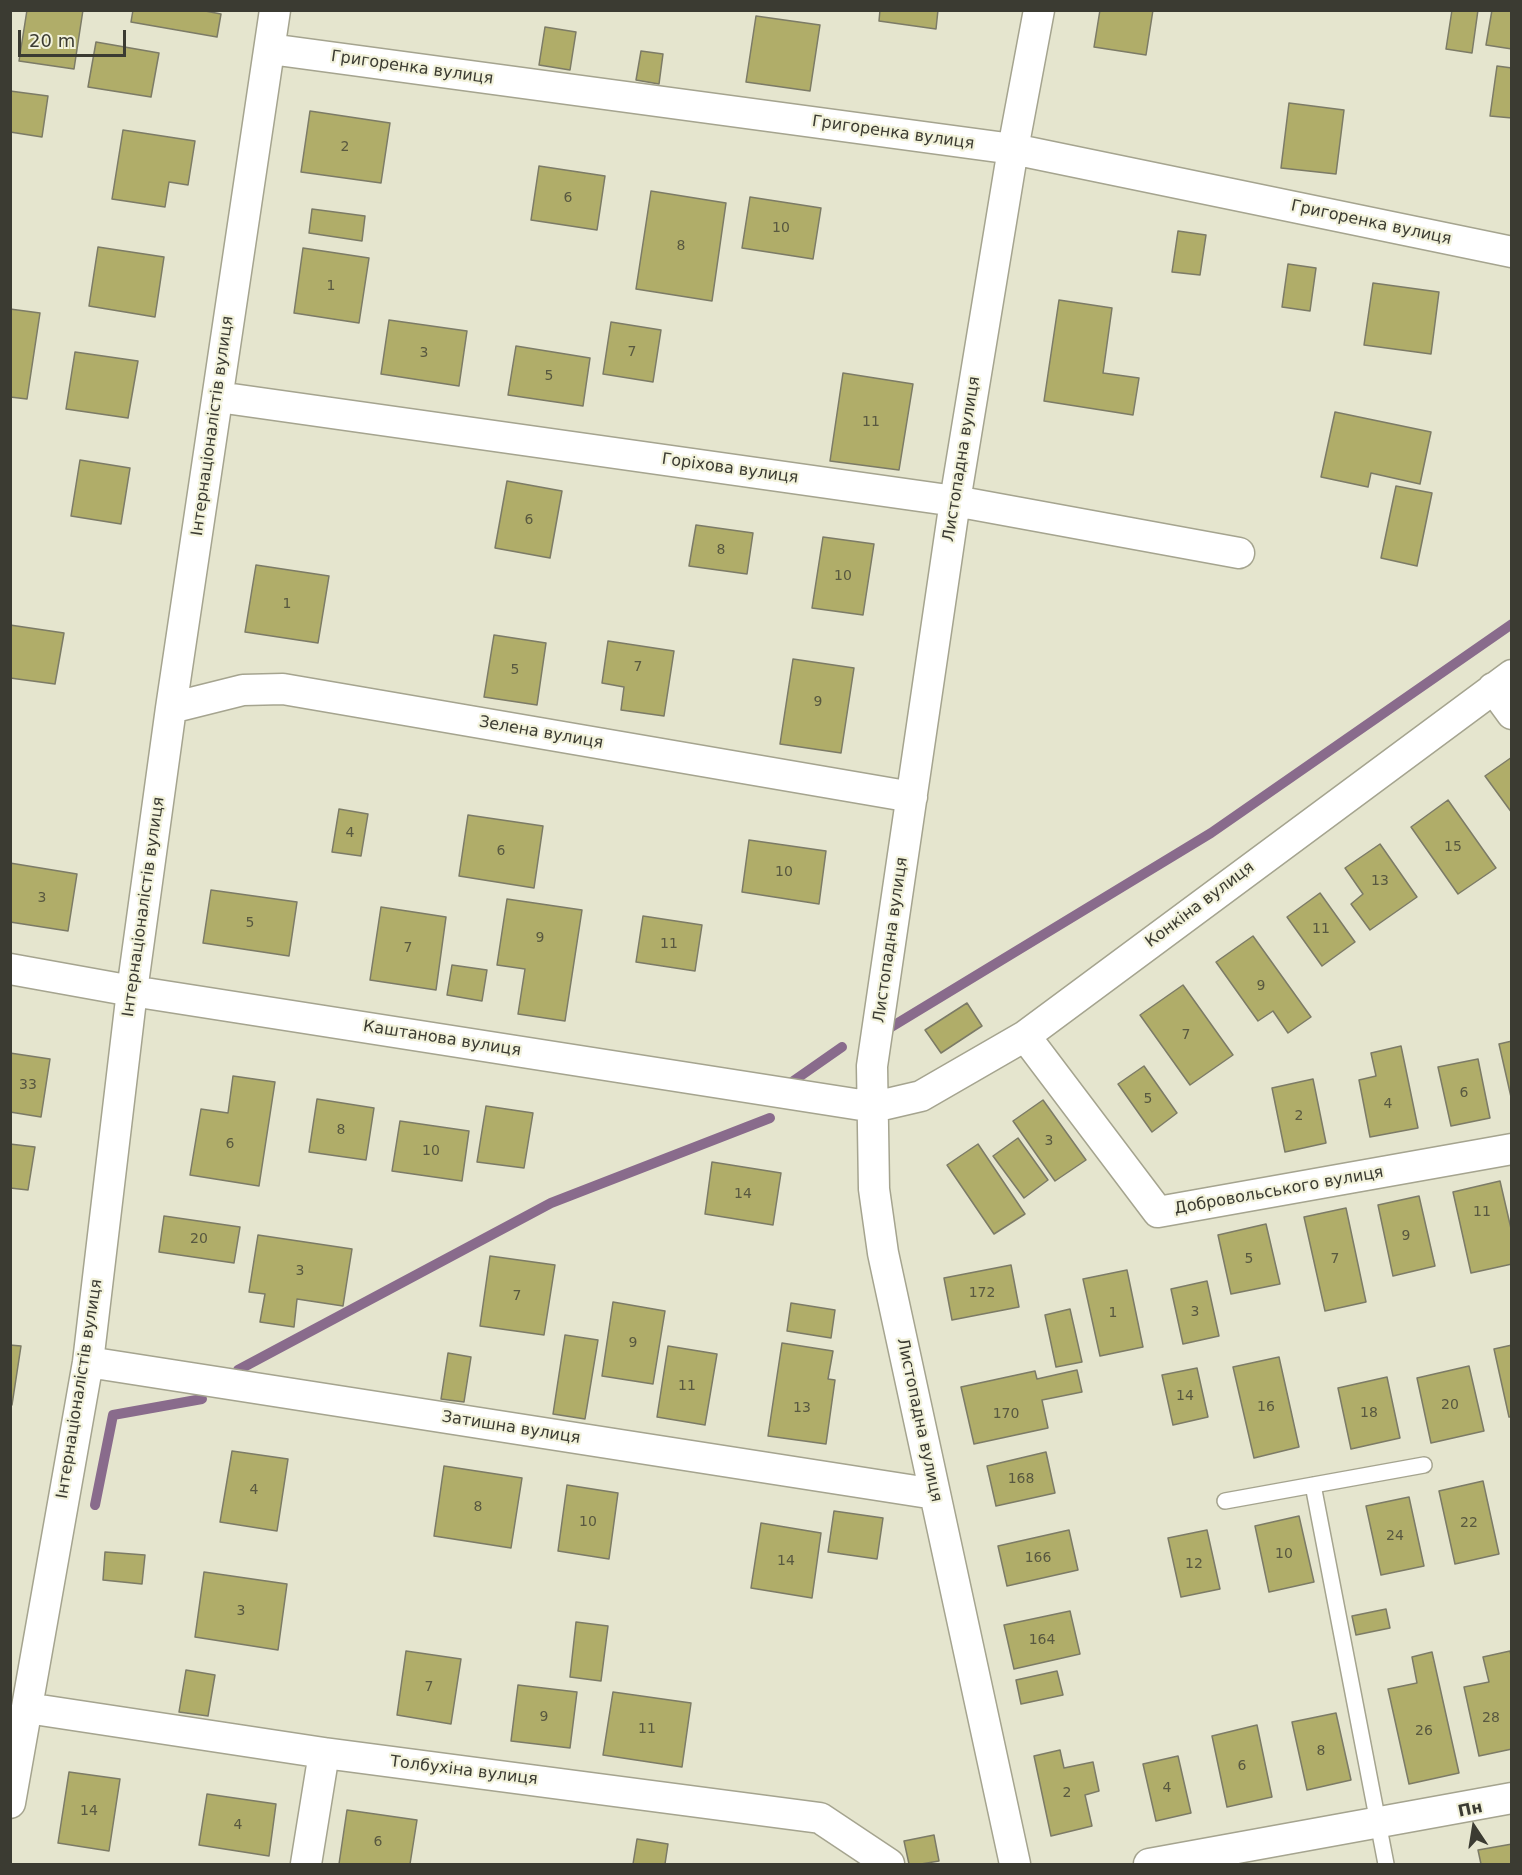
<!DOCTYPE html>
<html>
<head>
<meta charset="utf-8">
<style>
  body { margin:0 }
  #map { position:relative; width:1522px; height:1875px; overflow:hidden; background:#e5e5ce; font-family:"DejaVu Sans",sans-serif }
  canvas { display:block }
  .frame { position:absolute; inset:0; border:12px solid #3b3b32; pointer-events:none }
  .north { position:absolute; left:1444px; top:1797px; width:60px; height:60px; -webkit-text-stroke:4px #f2f2db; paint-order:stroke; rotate:348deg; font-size:16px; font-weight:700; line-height:24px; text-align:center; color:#3b3b32 }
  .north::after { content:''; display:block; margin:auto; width:21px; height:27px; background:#3b3b32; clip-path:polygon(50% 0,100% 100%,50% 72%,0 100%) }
  .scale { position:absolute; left:18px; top:30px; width:108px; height:27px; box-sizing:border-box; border:3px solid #3b3b32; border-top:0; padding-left:8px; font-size:18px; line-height:21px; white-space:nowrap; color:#3b3b32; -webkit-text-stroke:4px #f2f2db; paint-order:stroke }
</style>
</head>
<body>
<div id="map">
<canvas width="1522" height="1875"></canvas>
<div class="frame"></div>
<div class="north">Пн</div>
<div class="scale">20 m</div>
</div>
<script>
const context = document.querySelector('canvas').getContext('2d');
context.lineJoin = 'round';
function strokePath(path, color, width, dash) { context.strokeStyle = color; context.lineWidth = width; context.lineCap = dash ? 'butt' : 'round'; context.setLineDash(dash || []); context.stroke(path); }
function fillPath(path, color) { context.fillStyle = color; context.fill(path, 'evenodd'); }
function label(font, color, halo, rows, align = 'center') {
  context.font = font + ' "DejaVu Sans",sans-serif'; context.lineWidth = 4.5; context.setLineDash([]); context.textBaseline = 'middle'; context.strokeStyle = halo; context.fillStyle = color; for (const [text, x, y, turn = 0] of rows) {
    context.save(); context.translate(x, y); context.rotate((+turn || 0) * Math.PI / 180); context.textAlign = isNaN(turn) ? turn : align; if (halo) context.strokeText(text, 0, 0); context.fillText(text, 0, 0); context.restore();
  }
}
strokePath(new Path2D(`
  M883,1032l328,-199 301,-209
  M789,1084l53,-37
  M238,1370l313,-167 219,-85
  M95,1505l18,-90 89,-16`), '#896b8c', 10);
const building = new Path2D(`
  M27,10h56l-9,59 -55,-8z
  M133,10h67l21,4 -4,23 -86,-15z
  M880,10h58l-2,19 -57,-8z
  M1100,10h53l-7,45 -52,-8z
  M1452,10h26l-6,43 -26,-4z
  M1492,10h20v39l-26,-4z
  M756,16l64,9 -10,66 -64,-9z
  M545,27l31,5 -6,38 -31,-5z
  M96,42l63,11 -8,44 -63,-10z
  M641,51l22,3 -4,30 -23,-4z
  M1497,66l15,2v50l-22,-2z
  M10,91l38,5 -6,41 -32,-5z
  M1289,103l55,7 -8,64 -55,-6z
  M310,111l80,12 -9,60 -80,-11z
  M123,130l72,11 -7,44 -19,-3 -4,25 -53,-8z
  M539,166l66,10 -8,54 -66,-10z
  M651,191l75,12 -14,98 -76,-12z
  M750,197l71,11 -8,51 -71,-11z
  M312,209l53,7 -3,25 -53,-8z
  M1178,231l28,4 -6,40 -28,-3z
  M98,247l66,10 -9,60 -66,-11z
  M303,248l66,10 -10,65 -65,-10z
  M1288,264l28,4 -6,43 -28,-4z
  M1373,283l66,9 -8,62 -67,-9z
  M1059,300l53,8 -9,65 36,5 -6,37 -89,-14z
  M10,309l30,4 -13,86 -17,-2z
  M389,320l78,11 -8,55 -78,-12z
  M611,322l50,8 -8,52 -50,-8z
  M516,346l74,12 -7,48 -75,-11z
  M75,352l63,9 -10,57 -62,-9z
  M843,373l70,11 -14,86 -69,-9z
  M1335,412l96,20 -11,52 -49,-11 -3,14 -47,-10z
  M80,460l50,8 -9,56 -50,-8z
  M507,481l55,10 -12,67 -55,-10z
  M1396,486l36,7 -15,73 -36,-8z
  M696,525l57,8 -6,41 -58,-8z
  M823,537l51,7 -11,71 -51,-7z
  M256,565l73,11 -11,67 -73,-11z
  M10,625l54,8 -9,51 -45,-6z
  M494,635l52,8 -9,62 -53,-8z
  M608,641l66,10 -10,65 -43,-6 3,-23 -22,-4z
  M793,659l61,9 -13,85 -61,-9z
  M1512,757v56l-27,-37z
  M1448,800l48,68 -38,26 -47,-67z
  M339,809l29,5 -7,42 -29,-4z
  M468,815l75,11 -9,62 -75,-12z
  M749,840l77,11 -7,53 -77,-12z
  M1380,844l37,53 -47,33 -19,-26 12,-10 -18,-26z
  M10,863l67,11 -9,57 -58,-9z
  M211,890l86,12 -8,54 -86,-13z
  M1320,893l35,49 -33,24 -35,-49z
  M507,899l75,11 -17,111 -47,-7 7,-45 -28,-4z
  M381,907l65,10 -10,73 -66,-10z
  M643,916l59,9 -7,46 -59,-9z
  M1253,936l58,81 -23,16 -15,-22 -15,10 -42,-59z
  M452,965l35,5 -5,31 -35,-6z
  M1183,985l50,70 -43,30 -50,-70z
  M967,1003l15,23 -41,27 -16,-23z
  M1512,1041v56h-1l-12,-53z
  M1401,1046l17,82 -48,9 -11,-57 17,-4 -5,-23z
  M10,1053l40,6 -9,58 -31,-5z
  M1478,1059l12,59 -39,8 -13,-59z
  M1144,1066l33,47 -25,19 -34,-48z
  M233,1076l42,6 -16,104 -69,-11 11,-66 27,4z
  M1313,1079l13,64 -41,9 -13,-64z
  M317,1099l57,9 -8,52 -57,-8z
  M1043,1100l43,60 -31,21 -42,-60z
  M486,1106l47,7 -9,55 -47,-6z
  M400,1121l69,10 -7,50 -70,-10z
  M1018,1138l30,42 -24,18 -31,-42z
  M10,1144l25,3 -7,43 -18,-2z
  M978,1144l47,70 -31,20 -47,-69z
  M712,1162l69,11 -8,52 -68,-11z
  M1500,1181l12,52v31l-41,9 -18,-81z
  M1419,1196l16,70 -42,10 -15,-71z
  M1346,1208l20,94 -41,9 -21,-94z
  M164,1216l76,11 -6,36 -75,-11z
  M1266,1224l14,60 -49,10 -13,-59z
  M258,1235l94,14 -9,57 -46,-7 -3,28 -34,-5 5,-28 -16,-2z
  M490,1256l65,9 -11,70 -64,-9z
  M1011,1265l8,42 -67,13 -8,-42z
  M1127,1270l16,77 -43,9 -17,-77z
  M1207,1281l12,55 -36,8 -12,-55z
  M613,1302l52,9 -12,73 -51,-8z
  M791,1303l44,7 -4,28 -44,-7z
  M1070,1309l12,53 -26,5 -11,-52z
  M565,1335l33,5 -13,79 -32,-5z
  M782,1343l51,8 -5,28 7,1 -9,64 -58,-8z
  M10,1345l11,1 -9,59h-2z
  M1512,1345v72h-3l-15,-68z
  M668,1346l49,8 -12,71 -48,-8z
  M448,1353l23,4 -7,45 -23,-3z
  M1279,1357l20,90 -45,11 -21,-91z
  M1469,1366l15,65 -53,12 -14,-65z
  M1197,1368l11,49 -35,8 -11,-50z
  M1077,1370l5,22 -40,8 6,28 -74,16 -13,-57 74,-16 2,8z
  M1387,1377l13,61 -49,11 -13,-61z
  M232,1451l56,8 -11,72 -57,-9z
  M1046,1452l9,41 -59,13 -9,-40z
  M444,1466l78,12 -11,70 -77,-12z
  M1483,1481l16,73 -44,10 -16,-73z
  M567,1485l51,8 -9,66 -51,-8z
  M1409,1497l15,69 -43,9 -15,-69z
  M834,1511l49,7 -6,41 -49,-7z
  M1299,1516l15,66 -45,10 -14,-66z
  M761,1523l60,10 -9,65 -61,-10z
  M1069,1530l9,40 -71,16 -9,-40z
  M1207,1530l13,59 -39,8 -13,-59z
  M105,1552l40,3 -3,29 -39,-4z
  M204,1572l83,12 -9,66 -83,-13z
  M1386,1609l4,19 -34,7 -4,-19z
  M1070,1611l10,43 -66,15 -10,-44z
  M576,1622l32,4 -7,55 -31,-4z
  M406,1651l55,8 -10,65 -54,-9z
  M1510,1651l2,9v89l-33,7 -15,-69 25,-5 -6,-25z
  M1432,1652l27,121 -50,11 -21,-95 29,-6 -5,-26z
  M186,1670l29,5 -7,41 -29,-4z
  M1057,1671l6,24 -42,9 -5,-24z
  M518,1685l59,7 -7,56 -59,-7z
  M613,1692l78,11 -9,64 -79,-12z
  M1336,1713l15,67 -44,10 -15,-68z
  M1257,1725l15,72 -45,10 -15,-71z
  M1060,1750l4,18 29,-6 6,29 -14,4 7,31 -41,10 -17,-80z
  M1178,1756l13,57 -35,8 -13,-57z
  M69,1772l51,7 -11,72 -51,-8z
  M207,1794l69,10 -7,52 -70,-11z
  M347,1810l70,10 -7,44h-71z
  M934,1835l5,26 -18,3h-12l-5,-23z
  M637,1839l31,5 -3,20h-32z
  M1512,1844v20h-31l-3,-14z`);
fillPath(building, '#b0ad69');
strokePath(building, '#7c7b66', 1.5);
const lane = new Path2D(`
  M1313,1485l73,379
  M1225,1501l199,-36`);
const street = new Path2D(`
  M270,49l743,100 499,103
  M218,397l737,104 284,52
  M1493,688l19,26
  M171,708l72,-18 40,-1 629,108
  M10,969l122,22 742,116 47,-11 104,-60 487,-361
  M1025,1036l133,176 354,-63
  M88,1362l847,132
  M27,1708l297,45 496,65 69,46
  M10,1803l78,-441 44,-371 39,-283 104,-698
  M306,1864l18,-111
  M1015,1864l-132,-611 -9,-64 -2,-123 83,-565 58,-352 26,-139
  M1149,1864l363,-66`);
strokePath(lane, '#a5a48f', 18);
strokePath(street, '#a5a48f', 33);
strokePath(lane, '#fff', 15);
strokePath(street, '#fff', 30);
label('14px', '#585840', null, [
  ["2",345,147],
  ["6",568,198],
  ["10",781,228],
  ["8",681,246],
  ["1",331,286],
  ["7",632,352],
  ["3",424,353],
  ["5",549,376],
  ["11",871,422],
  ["6",529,520],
  ["8",721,550],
  ["10",843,576],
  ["1",287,604],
  ["7",638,667],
  ["5",515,670],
  ["9",818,702],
  ["4",350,833],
  ["15",1453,847],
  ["6",501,851],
  ["10",784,872],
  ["13",1380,881],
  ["3",42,898],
  ["5",250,923],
  ["11",1321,929],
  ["9",540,938],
  ["11",669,944],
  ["7",408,948],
  ["9",1261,986],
  ["7",1186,1035],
  ["33",28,1085],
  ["6",1464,1093],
  ["5",1148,1099],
  ["4",1388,1104],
  ["2",1299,1116],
  ["8",341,1130],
  ["3",1049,1141],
  ["6",230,1144],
  ["10",431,1151],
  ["14",743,1194],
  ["11",1482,1212],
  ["9",1406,1236],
  ["20",199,1239],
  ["5",1249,1259],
  ["7",1335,1259],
  ["3",300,1271],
  ["172",982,1293],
  ["7",517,1296],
  ["3",1195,1312],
  ["1",1113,1313],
  ["9",633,1343],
  ["11",687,1386],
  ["14",1185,1396],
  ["20",1450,1405],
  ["16",1266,1407],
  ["13",802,1408],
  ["18",1369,1413],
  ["170",1006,1414],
  ["168",1021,1479],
  ["4",254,1490],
  ["8",478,1507],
  ["10",588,1522],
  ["22",1469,1523],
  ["24",1395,1536],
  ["10",1284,1554],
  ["166",1038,1558],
  ["14",786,1561],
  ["12",1194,1564],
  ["3",241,1611],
  ["164",1042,1640],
  ["7",429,1687],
  ["9",544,1717],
  ["28",1491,1718],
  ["11",647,1729],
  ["26",1424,1731],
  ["8",1321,1751],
  ["6",1242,1766],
  ["4",1167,1788],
  ["2",1067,1793],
  ["14",89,1811],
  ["4",238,1825],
  ["6",378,1842]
]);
label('16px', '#3b3b32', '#f2f2db', [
  ["Григоренка вулиця",412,68,8],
  ["Григоренка вулиця",893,133,8],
  ["Григоренка вулиця",1371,223,12],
  ["Інтернаціоналістів вулиця",213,426,-82],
  ["Листопадна вулиця",962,459,-81],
  ["Горіхова вулиця",730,469,8],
  ["Зелена вулиця",541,733,10],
  ["Конкіна вулиця",1200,905,-37],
  ["Інтернаціоналістів вулиця",144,907,-82],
  ["Листопадна вулиця",891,940,-82],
  ["Каштанова вулиця",442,1039,9],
  ["Добровольського вулиця",1279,1191,-10],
  ["Інтернаціоналістів вулиця",80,1389,-81],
  ["Листопадна вулиця",919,1420,78],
  ["Затишна вулиця",511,1428,9],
  ["Толбухіна вулиця",464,1771,7]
]);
</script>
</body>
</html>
